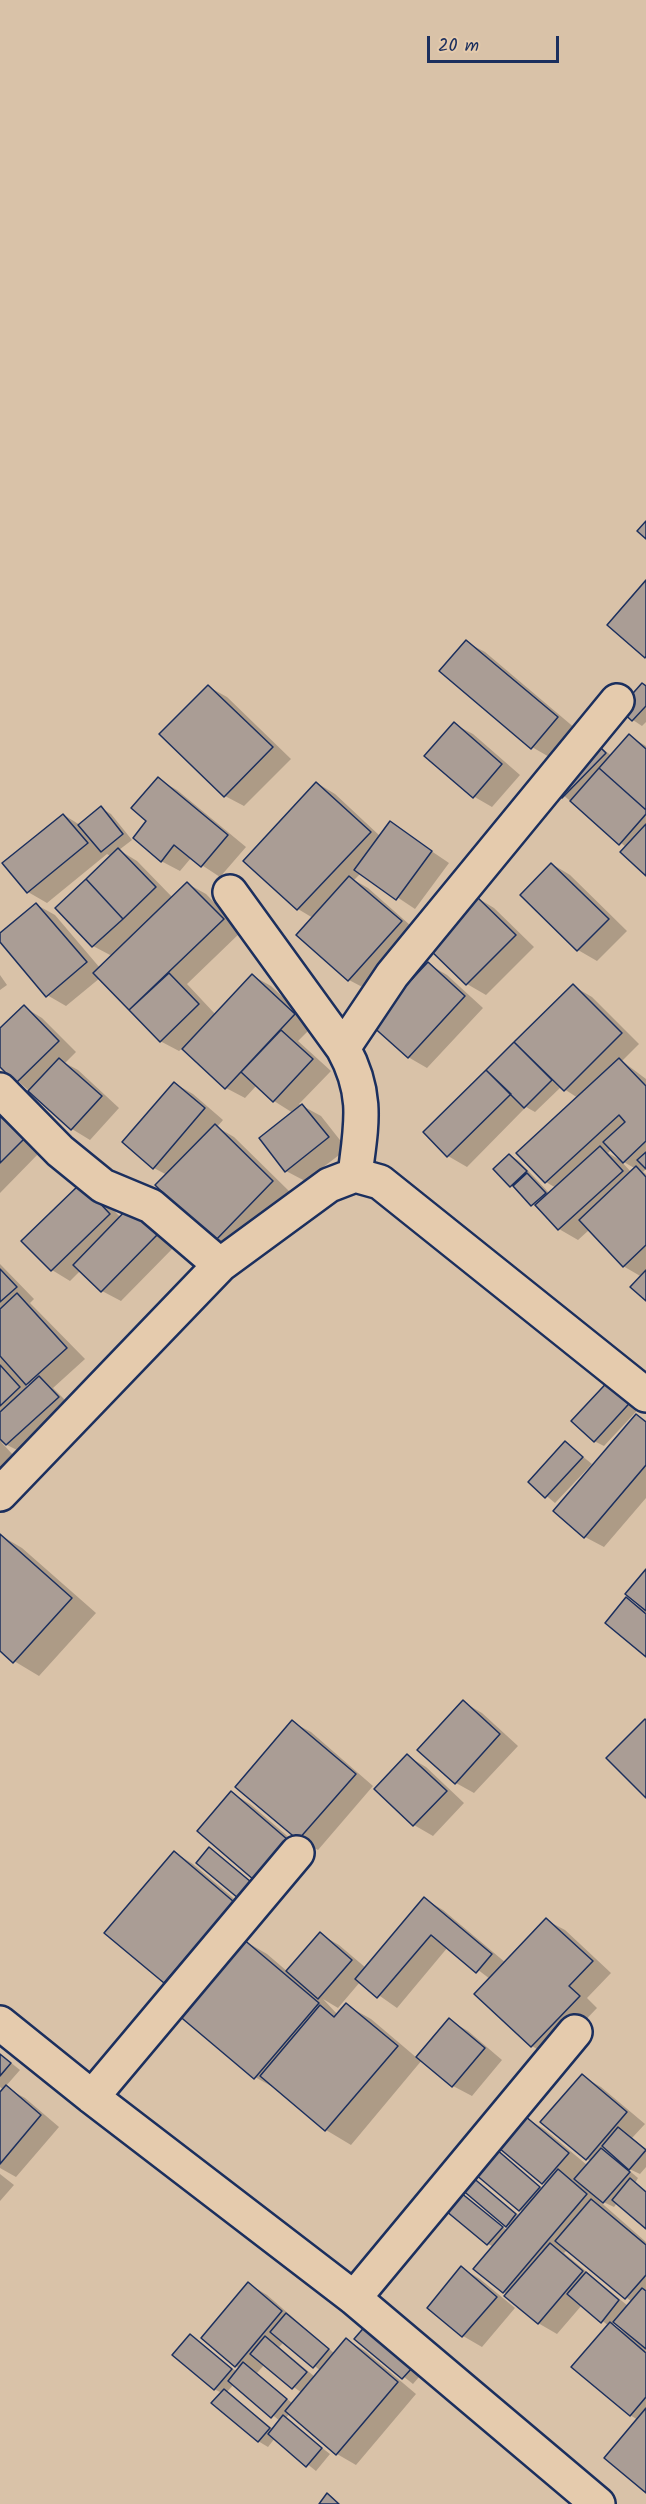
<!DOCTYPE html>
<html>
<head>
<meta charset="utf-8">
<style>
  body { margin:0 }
  #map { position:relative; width:646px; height:2504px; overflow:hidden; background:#d9c2a8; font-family:Kalam,sans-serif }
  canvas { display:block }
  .scale { position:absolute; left:427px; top:36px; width:132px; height:27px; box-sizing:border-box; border:3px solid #1b2f5e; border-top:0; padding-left:8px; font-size:18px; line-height:21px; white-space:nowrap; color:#1b2f5e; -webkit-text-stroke:4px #e5cbad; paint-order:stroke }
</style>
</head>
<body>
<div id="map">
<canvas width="646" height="2504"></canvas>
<div class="scale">20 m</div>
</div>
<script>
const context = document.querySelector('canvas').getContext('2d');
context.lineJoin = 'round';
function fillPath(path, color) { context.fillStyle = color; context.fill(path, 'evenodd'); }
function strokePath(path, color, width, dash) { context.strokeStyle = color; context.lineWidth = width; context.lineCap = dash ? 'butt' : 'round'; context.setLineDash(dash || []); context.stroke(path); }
fillPath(new Path2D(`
  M466,642l19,10 91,77 -25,29 -19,-11z
  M209,687l18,10 64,62 -47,47 -19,-10 -63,-62z
  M646,687v35l-4,4 -9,-6z
  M454,724l19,10 47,41 -28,32 -19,-11z
  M629,736l17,10v128l-20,-27 -75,-62 41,-44 20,15z
  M158,779l19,11 69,57 -26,30 -29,-19 -11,13 -19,-10 -12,-40z
  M317,783l18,11 45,42 10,-13 59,40 -34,46 -54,-36 -7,7 14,8 51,45 -51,57 -19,-10 -36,-62 -15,-9z
  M101,808l10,6 21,26 -13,10 18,11 36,37 15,-14 18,10 36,37 -55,53 29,31 37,-39 18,10 42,40 -15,15 33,30 -32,33 22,12 26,33 -42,32 -19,-10 7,-58 -19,-12 -17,-16 -12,13 -19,-10 -43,-40 -4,3 -19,-10 -60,-63 -34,28 -19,-11 -47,-55v-5l37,-30 18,10 45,53 12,-12 -19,-10 19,-89 -5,-3 -60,49 -19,-11 36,-77 16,10z
  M552,864l18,11 57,56 -30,30 -19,-11 -56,-55z
  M476,897l18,11 40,39 -48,48 -19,-11 -39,-38z
  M428,964l19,11 36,33 -56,60 -19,-11z
  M0,975l7,10 -7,5z
  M573,986l19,11 47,47 -17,17 24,18v90l-3,3 3,2v125l-4,-22 -19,-11 -34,-36 -11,10 -19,-11 -64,-60 15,-14 9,6 31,33 6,-6 -10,-6 32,-84 -17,-11 -26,25 -9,-5 -59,60 -19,-11 39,-85zM612,1149l10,12 14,8 -4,4 -12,-13 -12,-7z
  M24,1007l18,11 34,34 -11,11 13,7 41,38 -29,32 -18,-11 -72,-64v-35z
  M174,1083l19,11 30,26 -6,7 17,10 57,56 -59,59 -18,-11 -47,-66 -13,-7z
  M0,1113l42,37 -42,43z
  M99,1195l22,23 9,-10 46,37 -55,56 -19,-10 -21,-21 -11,11 -18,-11z
  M0,1264l34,35 -4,4 55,56 -32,29 15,15 -51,47 -16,-8 14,15 -15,13zM22,1380l9,6 -3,2z
  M615,1376l31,25 -42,45 -10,-5z
  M637,1416l9,5v77l-42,49 -19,-10z
  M566,1443l26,21 -37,39 -25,-21z
  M0,1535l22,13 74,65 -57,63 -25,-15 -14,-12z
  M646,1572v83l-20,-56 17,10z
  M463,1702l19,11 36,33 -44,47 -18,-10z
  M292,1722l19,10 62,54 -55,64 -19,-11z
  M407,1756l19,11 38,36 -31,33 -19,-11 -38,-36z
  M232,1793l18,11 56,48 -32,38z
  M210,1849l50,40 -12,14z
  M175,1853l18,11 58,49 -68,79 -18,-10z
  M425,1899l18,11 63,53 40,-43 19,10 46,43 -24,25 10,10 -47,49 -18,-11 -42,-67 -42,-32 -51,61 -37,-26 -22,26 -15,-9 15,16 8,-10 25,14 46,39 32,-38 19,11 34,29 -30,36 -19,-10 -31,-26 -71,85 -25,-15 -46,-39 -25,-14 -12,-137 24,14 21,18 32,-38 19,11 27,23z
  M0,2054l20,16 -15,17 20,11 34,29 -43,50 -16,-9v-73l4,-5 -4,-3z
  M582,2076l19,11 44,37 -13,14 14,11v18l-6,7 -15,-7 13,11 -3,5 11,8v36l-29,-24 -3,4 -17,-8 49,43v249l-8,-71 -8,-5 -21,-89 -27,-21 -25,29 -19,-11 -34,-31 -10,-45 -6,-3 -33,-54 53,41 2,-4 -38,-49 48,38 3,-4 -46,-38 19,-23 47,38 4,-4 -5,-3 -16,-64 18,11 43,36 4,-4 -4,-2zM568,2249l64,53 -4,4 -64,-53zM615,2322l14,11 -1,1 -16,-9z
  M0,2174l14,11 -14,16z
  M462,2268l18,11 35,29 -33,39 -19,-11 -34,-29z
  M249,2284l18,11 68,59 12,-14 18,11 51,43 -60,71 -19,-11 -47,-41 -5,6 45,35 -14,17 -41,-33 -7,9 -10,-6 -36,-48 -8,-4 -24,-54 47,37 3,-4 -4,-2zM284,2342l37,29 -6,6 -36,-30zM264,2365l38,28 -10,10 -35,-30zM234,2384l46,37 -7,8 -46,-37z
  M356,2339l75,24 -18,21z`), '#0003');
const building = new Path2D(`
  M646,521v18l-9,-8z
  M646,580v76l-1,2 -38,-33z
  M466,640l92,77 -27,32 -92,-78z
  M642,683l4,3v20l-14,15 -13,-12z
  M208,685l65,62 -49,50 -65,-63z
  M454,722l48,42 -29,34 -49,-42z
  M629,734l17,15v61l-47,-42z
  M592,739l14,14 -44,45 -13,-13z
  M599,768l47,42v4l-27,31 -49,-44z
  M158,777l70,58 -27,32 -27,-22 -13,17 -28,-24 13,-17 -15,-13z
  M316,782l55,50 -74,78 -54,-49z
  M101,806l22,28 -22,18 -23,-27z
  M63,814l25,29 -61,50 -25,-30z
  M390,821l42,30 -36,49 -42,-30z
  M646,824v52l-26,-24z
  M118,848l38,39 -33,32 -37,-40z
  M551,863l58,56 -32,32 -57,-56z
  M349,876l53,45 -54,60 -52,-46z
  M86,879l37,40 -31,28 -37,-39z
  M187,882l37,37 -95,91 -36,-37z
  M475,895l41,40 -50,50 -40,-39z
  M36,903l51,59 -41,35 -46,-55v-9z
  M428,962l37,34 -57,62 -38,-34z
  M169,973l30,31 -39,38 -31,-32z
  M252,974l43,40 -70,75 -43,-40z
  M573,984l49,49 -58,58 -50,-49z
  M24,1005l35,36 -43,42 -16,-16v-39z
  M281,1030l32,29 -40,43 -32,-30z
  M514,1042l38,38 -28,28 -38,-38z
  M59,1058l43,38 -31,34 -43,-39z
  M619,1058l27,28v55l-23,22 -20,-21 22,-20 -6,-7 -74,68 -29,-30z
  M486,1070l25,24 -64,63 -24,-25z
  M174,1082l31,26 -52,61 -31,-27z
  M302,1104l27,33 -44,35 -26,-34z
  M0,1116l24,23 -24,24z
  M215,1124l58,57 -60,62 -58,-58z
  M600,1146l23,25 -65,59 -23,-25z
  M646,1152v17l-9,-9z
  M509,1154l18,17 -17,16 -17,-18z
  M636,1166l10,11v68l-23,22 -44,-47z
  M527,1173l19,20 -15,13 -18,-20z
  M81,1183l29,31 -59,57 -30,-30z
  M130,1206l28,28 -57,58 -28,-27z
  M0,1269l17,18 -17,15z
  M646,1270v31l-16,-14z
  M17,1293l50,55 -41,37 -26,-29v-47z
  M0,1365l20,22 -20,19z
  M615,1374l22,21 -43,47 -23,-21z
  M39,1376l20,21 -53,48 -6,-6v-27z
  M636,1414l10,8v43l-62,73 -31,-27z
  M565,1441l18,16 -38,41 -17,-16z
  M0,1534l72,64 -59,65 -13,-12z
  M646,1569v42l-21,-17z
  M626,1597l20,17v43l-41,-34z
  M463,1700l37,34 -45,50 -38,-34z
  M645,1719l1,1v78l-40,-40z
  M292,1720l64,54 -58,66 -63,-53z
  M407,1754l40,37 -34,35 -39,-37z
  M231,1791l57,49 -34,40 -57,-49z
  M209,1847l42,35 -13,16 -42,-35z
  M174,1851l60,51 -70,81 -60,-50z
  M424,1897l68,57 -16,19 -45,-38 -54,63 -22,-19z
  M546,1918l47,43 -24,25 11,10 -49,51 -57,-53z
  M320,1932l32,28 -34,39 -32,-28z
  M242,1938l77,65 -65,76 -77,-65z
  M346,2003l52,43 -73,85 -65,-55 60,-71 14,12z
  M449,2018l36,30 -33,39 -36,-30z
  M0,2054l11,9 -11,13z
  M582,2074l45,38 -41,48 -46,-38z
  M6,2085l35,30 -41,49v-72z
  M525,2116l44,37 -27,31 -43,-36z
  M618,2127l28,23 -17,20 -27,-24z
  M601,2148l29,24 -27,31 -29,-24z
  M496,2149l44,38 -21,24 -44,-37z
  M558,2169l29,25 -84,99 -30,-24z
  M471,2176l45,38 -10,13 -46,-39z
  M630,2178l16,14v37l-34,-29z
  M455,2188l48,39 -16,18 -47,-39z
  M591,2199l55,46v30l-21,24 -70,-58z
  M550,2243l33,28 -45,53 -34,-28z
  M461,2266l36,31 -35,40 -35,-29z
  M586,2272l33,28 -18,23 -34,-29z
  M248,2282l34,29 -47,56 -34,-29z
  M642,2288l4,3v58l-33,-27z
  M286,2313l43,36 -16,19 -43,-36z
  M374,2316l48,41 -20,22 -48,-40z
  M610,2322l36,31v44l-16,19 -59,-49z
  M190,2334l42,35 -18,21 -42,-35z
  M265,2336l42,36 -15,17 -42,-35z
  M346,2338l52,44 -62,73 -51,-44z
  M243,2362l44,37 -16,19 -43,-37z
  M224,2389l46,39 -12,14 -47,-39z
  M646,2408v85l-42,-35z
  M283,2415l39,33 -16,19 -38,-33z
  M327,2493l12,11h-20z`);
fillPath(building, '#aa9d95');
strokePath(building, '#1b2f5e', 1.5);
const street = new Path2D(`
  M230,892l113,156
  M0,1090l60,61 43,35 48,20 69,59
  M355,1175c6,-49 14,-80 -12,-127l49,-73 225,-274
  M0,1494l220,-229 109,-80 26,-10 25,7 266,213
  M0,2023l92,74 262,201 244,206
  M92,2097l205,-244
  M354,2298l221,-266`);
strokePath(street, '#1b2f5e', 38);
strokePath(street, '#e5cbad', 33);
</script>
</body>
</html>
